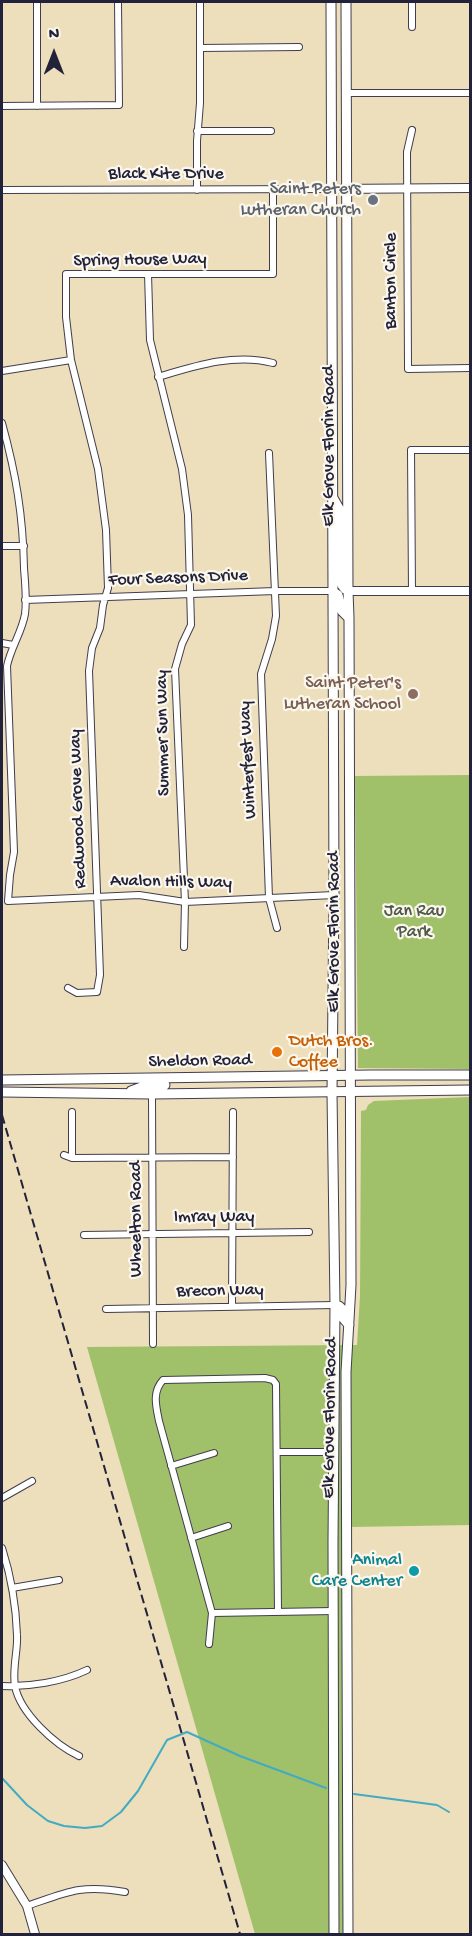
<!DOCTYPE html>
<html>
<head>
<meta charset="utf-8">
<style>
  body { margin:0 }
  #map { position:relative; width:472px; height:1936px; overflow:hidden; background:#eddebc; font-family:"Gochi Hand",sans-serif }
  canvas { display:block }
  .frame { position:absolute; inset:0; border:3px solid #22223b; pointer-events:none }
  .north { position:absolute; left:24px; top:24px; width:60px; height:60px; -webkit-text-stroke:4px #fbf7ec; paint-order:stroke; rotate:0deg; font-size:16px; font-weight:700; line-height:24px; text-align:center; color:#22223b }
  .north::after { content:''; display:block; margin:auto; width:21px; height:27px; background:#22223b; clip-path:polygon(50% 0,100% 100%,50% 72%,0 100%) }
</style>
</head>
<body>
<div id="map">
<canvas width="472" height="1936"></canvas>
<div class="frame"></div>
<div class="north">N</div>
</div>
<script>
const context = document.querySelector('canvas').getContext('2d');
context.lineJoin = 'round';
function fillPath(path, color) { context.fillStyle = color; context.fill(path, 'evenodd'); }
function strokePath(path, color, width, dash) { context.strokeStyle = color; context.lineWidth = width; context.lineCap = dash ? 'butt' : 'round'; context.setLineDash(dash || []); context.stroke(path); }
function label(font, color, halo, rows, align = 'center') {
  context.font = font + ' "Gochi Hand",sans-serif'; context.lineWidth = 4.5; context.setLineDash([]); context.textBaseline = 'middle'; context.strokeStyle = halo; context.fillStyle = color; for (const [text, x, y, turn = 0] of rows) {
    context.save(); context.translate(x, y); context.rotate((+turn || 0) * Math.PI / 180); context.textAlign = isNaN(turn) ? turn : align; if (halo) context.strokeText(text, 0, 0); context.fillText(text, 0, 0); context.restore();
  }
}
fillPath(new Path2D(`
  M470,775v294l-112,-1 -3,-292z
  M470,1097v428l-120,2 2,407h-97l-168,-587 270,-2 3,-49 1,-185 5,-1 2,-5 6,-4z`), '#a0c16a');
strokePath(new Path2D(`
  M2,1778l25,27 21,16 16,5 21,2 17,-2 19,-14 17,-21 29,-51 20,-8 53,24 86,32
  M354,1794l83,11 12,7`), '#42abc1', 2);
const minor = new Path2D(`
  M37,2v104
  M412,2v25
  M200,48l99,-1
  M346,93h124
  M2,106l117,-1 -1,-103
  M412,130l-5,22 1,217 62,-1
  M197,131h74
  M2,190l330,-1
  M197,190v-49l3,-38v-101
  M148,274l2,66 32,129 6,46 3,110 -9,19 -7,25 10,233 -1,45
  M2,371l69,-11
  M158,377c37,-11 76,-24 115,-14
  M2,423c14,51 21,92 22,145 1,15 3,31 1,46 -3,18 -14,33 -18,52l7,186 -4,23 -2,26 131,-6 46,7 149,-7
  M269,453l7,163 -4,23 -11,35 8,224 8,30
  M2,546h22
  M412,592l-1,-142h59
  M25,600l250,-9h57
  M2,643l11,2
  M68,988l9,5 20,-1 3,-17 -11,-304 3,-23 8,-20 3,-23 5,-17 -2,-58 -8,-61 -27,-109 -5,-43v-43h207v-85
  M152,1094l1,250
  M64,1155l8,3 161,-1
  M72,1158v-46
  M84,1235l225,-3
  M232,1307l1,-195
  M106,1309l229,-4
  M278,1452h56
  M171,1466l43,-13
  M2,1498l30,-17
  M191,1538l37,-12
  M2,1548c9,28 14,57 15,87 1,16 -5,34 -2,51 5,27 40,59 64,70
  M12,1588l47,-8
  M212,1613l-53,-192c-3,-15 -7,-29 4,-41l102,-2 8,2 3,4 2,228
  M209,1644l3,-31 122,-2
  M2,1686c27,1 60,-4 85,-16
  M27,1906c40,-14 54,-22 98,-14`);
const tertiary = new Path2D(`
  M332,189l138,-1
  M348,591h122
  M2,1865l25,41 8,28`);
const secondary = new Path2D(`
  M2,1080l369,-5h99
  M131,1091l16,-6h18
  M2,1092l150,2 318,-4`);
const primary = new Path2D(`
  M331,2l3,893 -2,198 3,212 -2,237 1,392
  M346,2l2,589 1,27 2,667 -5,87 2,562
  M333,498l8,14v63l1,10 3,4
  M332,591l6,4 4,16 7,7
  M335,1305l4,1 4,4v8l6,7`);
strokePath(minor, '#403e4e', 8);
strokePath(tertiary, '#403e4e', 10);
strokePath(secondary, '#403e4e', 11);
strokePath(primary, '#403e4e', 11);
strokePath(minor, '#fff', 6);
strokePath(tertiary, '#fff', 8);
strokePath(secondary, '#fff', 9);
strokePath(primary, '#fff', 9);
strokePath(new Path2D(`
  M2,1115l238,819`), '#22223b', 2, [9, 4.5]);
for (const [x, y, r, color] of [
  [373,200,6,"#6b7280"],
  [413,694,6,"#8d6e63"],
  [277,1052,6,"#e8710a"],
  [414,1571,6,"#0f9aa8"]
]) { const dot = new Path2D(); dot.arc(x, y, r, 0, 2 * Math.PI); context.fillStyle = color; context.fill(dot); strokePath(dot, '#fbf7ec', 2); }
label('18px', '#22223b', '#fbf7ec', [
  ["Black Kite Drive",166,175],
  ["Spring House Way",140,261,-1],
  ["Banton Circle",392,281,-90],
  ["Elk Grove Florin Road",330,446,-90],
  ["Four Seasons Drive",178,579,-2],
  ["Summer Sun Way",164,733,-91],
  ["Winterfest Way",249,760,-93],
  ["Redwood Grove Way",79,809,-92],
  ["Avalon Hills Way",171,883,1],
  ["Elk Grove Florin Road",335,932,-90],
  ["Sheldon Road",200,1062,-1],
  ["Imray Way",214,1218],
  ["Wheelton Road",137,1219,-90],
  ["Brecon Way",220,1292,-1],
  ["Elk Grove Florin Road",331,1418,-89]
]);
label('18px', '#5b616d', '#fbf7ec', [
  ["Saint Peters",361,190],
  ["Lutheran Church",361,211]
], 'right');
label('18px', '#785e54', '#fbf7ec', [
  ["Saint Peter's",401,684],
  ["Lutheran School",401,705]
], 'right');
label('18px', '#4e5a4b', '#fbf7ec', [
  ["Jan Rau",414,912],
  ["Park",414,933]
]);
label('18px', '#c56008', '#fbf7ec', [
  ["Dutch Bros.",289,1042],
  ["Coffee",289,1063]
], 'left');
label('18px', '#0d838f', '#fbf7ec', [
  ["Animal",402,1561],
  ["Care Center",402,1582]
], 'right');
</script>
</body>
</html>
